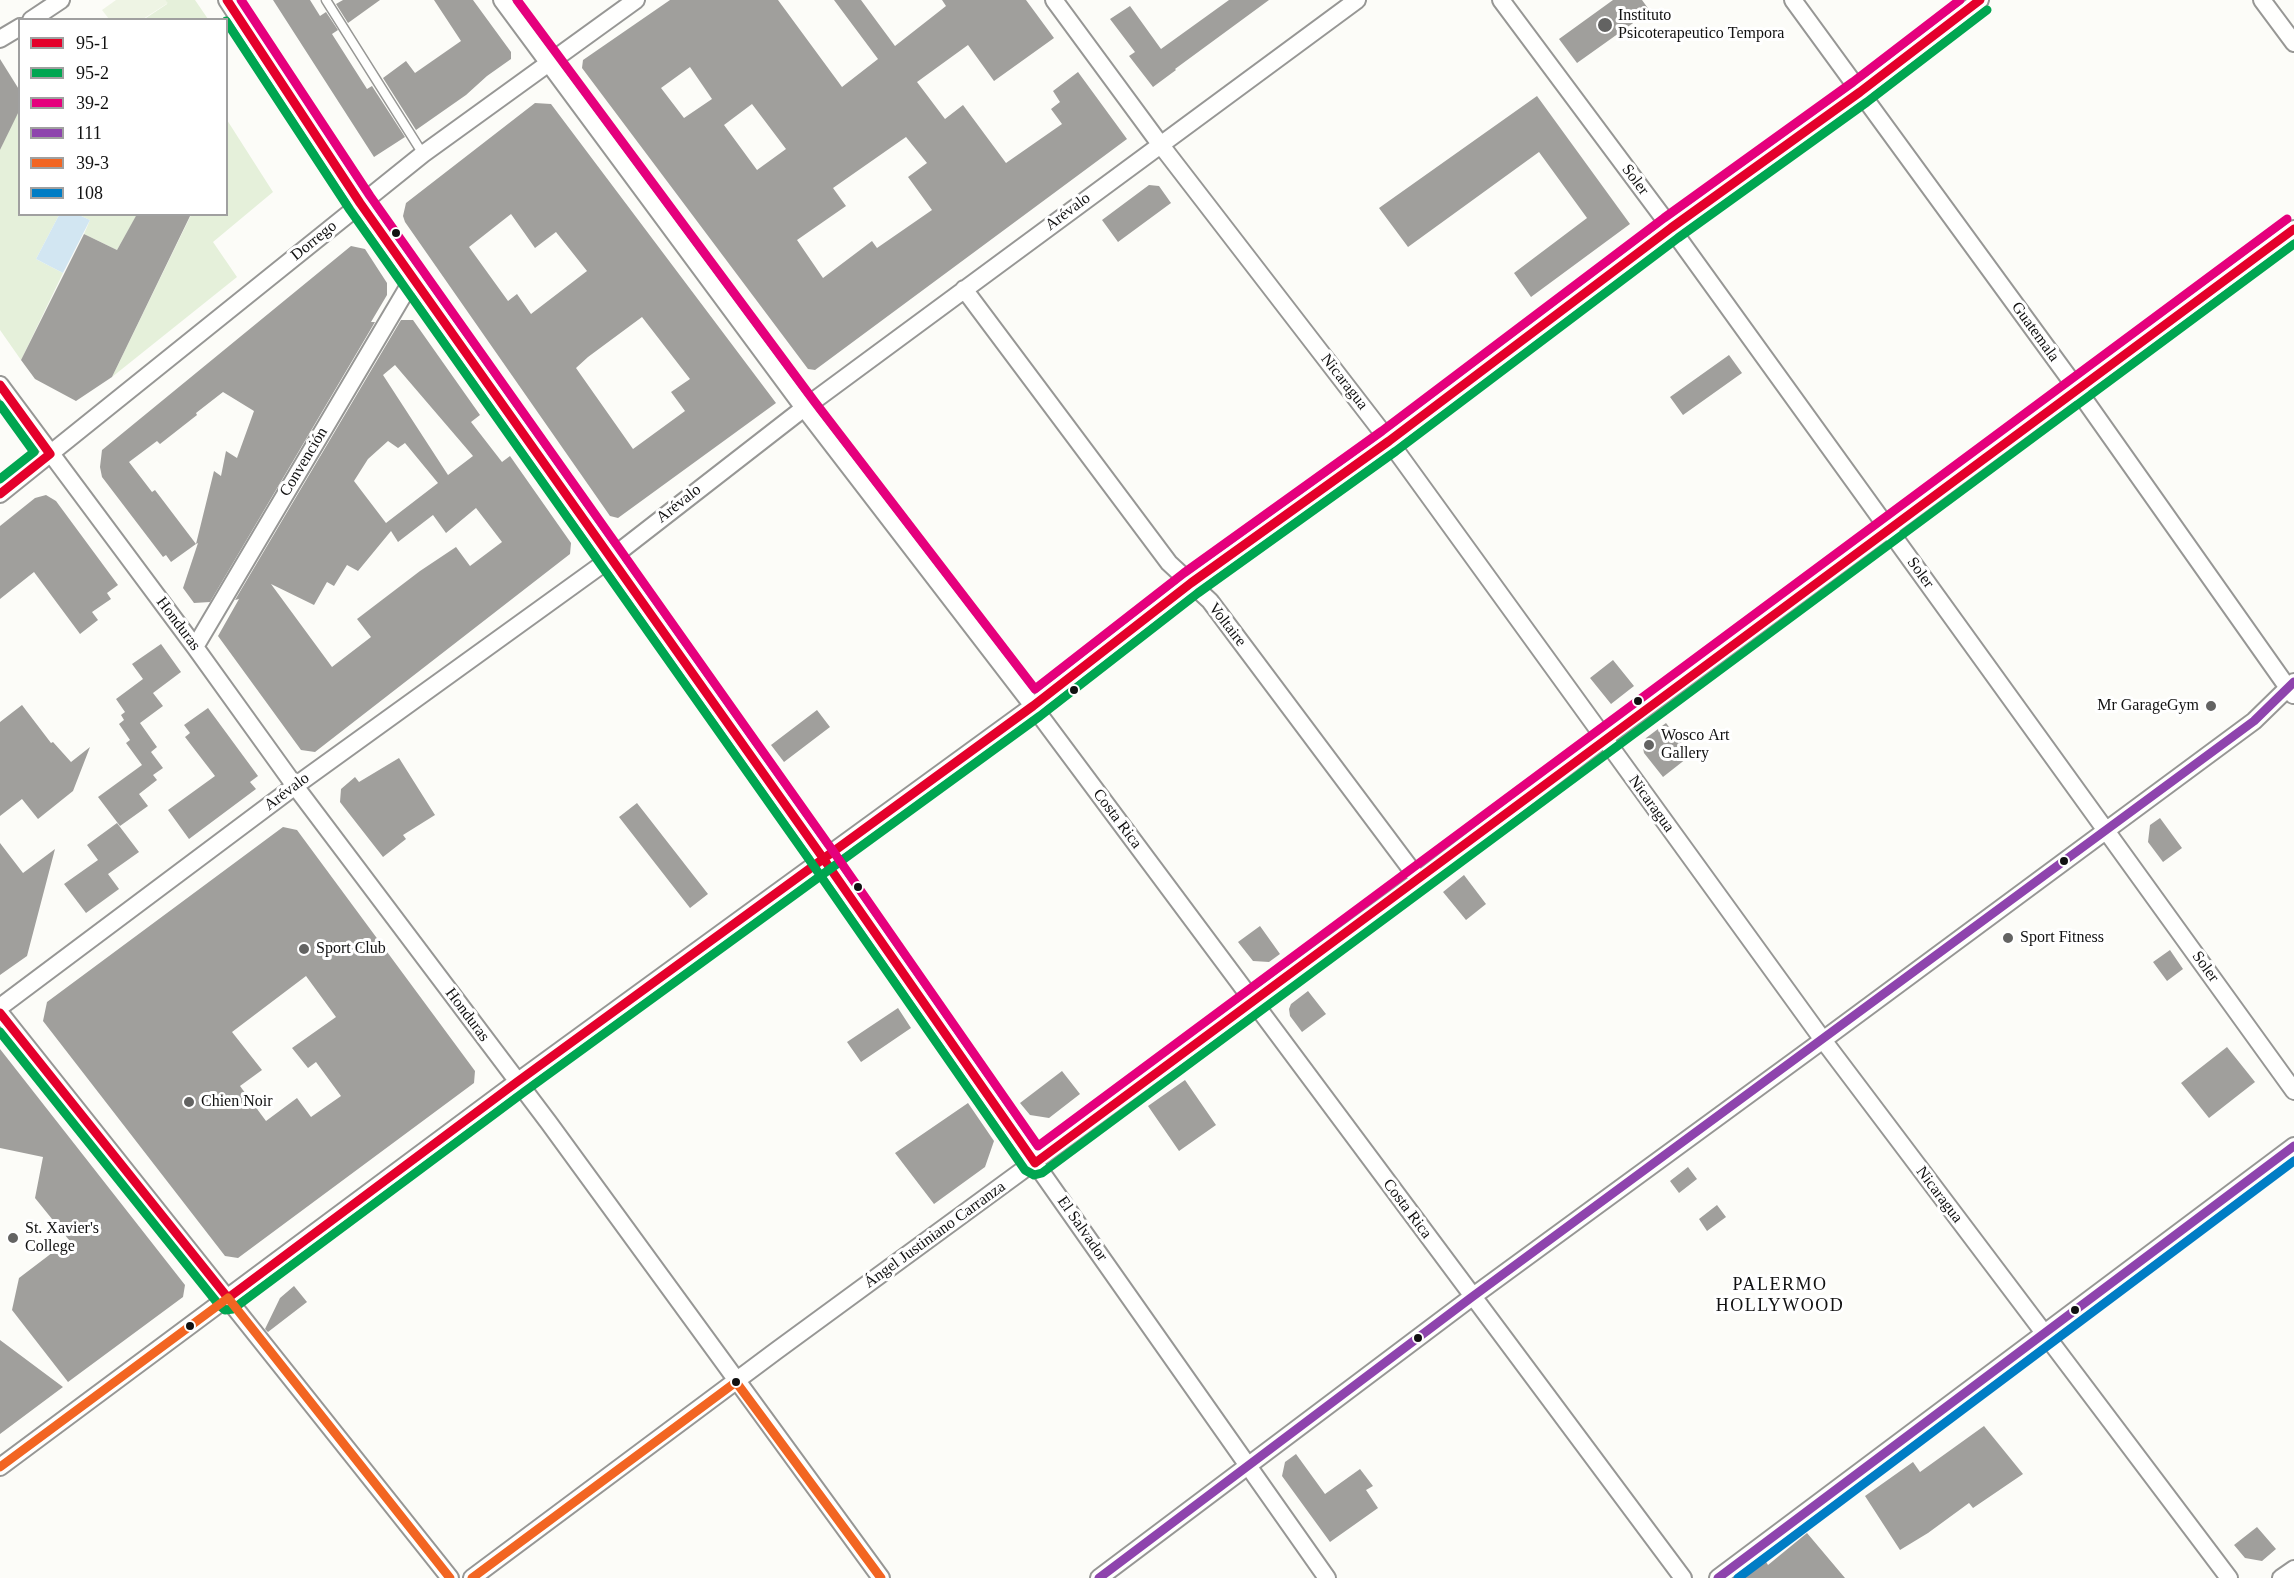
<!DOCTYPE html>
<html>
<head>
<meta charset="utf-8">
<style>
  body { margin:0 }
  #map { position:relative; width:2294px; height:1578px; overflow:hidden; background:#fcfcf8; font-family:Georgia,serif }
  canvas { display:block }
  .legend { position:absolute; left:18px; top:18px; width:210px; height:198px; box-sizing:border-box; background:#fff; border:2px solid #a0a0a0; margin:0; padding:8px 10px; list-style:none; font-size:18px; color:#111 }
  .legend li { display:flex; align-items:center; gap:12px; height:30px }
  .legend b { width:30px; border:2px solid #a0a0a0 }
</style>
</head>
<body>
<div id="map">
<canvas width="2294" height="1578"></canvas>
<ul class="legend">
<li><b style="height:8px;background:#e4002b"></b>95-1</li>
<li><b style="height:8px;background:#00a651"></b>95-2</li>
<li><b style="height:8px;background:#e5007d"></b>39-2</li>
<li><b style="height:8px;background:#8e44ad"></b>111</li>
<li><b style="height:8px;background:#f26522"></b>39-3</li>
<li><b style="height:8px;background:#007dc5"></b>108</li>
</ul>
</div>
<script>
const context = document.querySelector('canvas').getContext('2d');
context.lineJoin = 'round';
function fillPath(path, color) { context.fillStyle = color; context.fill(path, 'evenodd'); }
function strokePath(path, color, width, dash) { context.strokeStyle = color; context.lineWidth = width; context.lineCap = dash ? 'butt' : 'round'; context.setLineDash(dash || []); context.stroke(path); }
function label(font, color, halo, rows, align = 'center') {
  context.font = font + ' Georgia,serif'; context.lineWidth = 6; context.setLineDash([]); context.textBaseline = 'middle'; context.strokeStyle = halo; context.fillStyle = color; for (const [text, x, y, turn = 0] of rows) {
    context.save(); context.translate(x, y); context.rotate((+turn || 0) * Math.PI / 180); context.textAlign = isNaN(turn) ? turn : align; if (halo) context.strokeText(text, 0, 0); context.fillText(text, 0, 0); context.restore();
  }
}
fillPath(new Path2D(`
  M165,0h30l13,19 -65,1 24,-16z
  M19,109l1,105 39,1 -23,44 27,14 -42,87 -21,-30v-180z
  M227,120l46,72 -60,50 24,35 -125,100 79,-162 35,-1z
  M79,215h58l-20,35 -33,-16 6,-14z`), '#e5f0da');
fillPath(new Path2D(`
  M116,0h49l3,3 -25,16h-34l-7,-9z`), '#eef4e4');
fillPath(new Path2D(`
  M59,215h20l11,5 -27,53 -27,-14z`), '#d2e6f2');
fillPath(new Path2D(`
  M273,0h37l10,16 6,-4 12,18 -6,4 35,55 5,-3 33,51 -31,20z
  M343,0h37l-32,23 -12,-19z
  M434,0h39l38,52v7l-24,17 -21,19 -50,35 -33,-52 23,-17 9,12 46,-32z
  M670,0h108l64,87 36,-28 -44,-59h27l34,46 51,-40 -4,-6h84l28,38 -60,43 -26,-36 -51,37 28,37 18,-14 43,58 56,-39 -11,-15 9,-7 -7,-11 25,-19 49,67 -312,231 -7,-1 -226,-301 1,-8zM690,67l22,32 -28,19 -23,-30zM752,104l34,45 -29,21 -33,-45zM906,137l21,26 -19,14 24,33 -55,38 -5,-7 -49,37 -26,-38 49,-34 -13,-18z
  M1229,0h40l-94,69 1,1 -23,17 -24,-31 6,-4 -25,-33 20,-13 31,43z
  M1613,0h29l8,11 -73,52 -18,-24z
  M0,59l20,32v18l-20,41z
  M1537,96l93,128 -99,73 -17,-24 73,-55 -48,-66 -131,95 -29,-39z
  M535,103l16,1 225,299 -158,115 -8,-2 -205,-294 -2,-6 3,-13zM511,214l24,34 21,-16 31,39 -56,43 -14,-20 -9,7 -39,-54zM642,317l48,62 -19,13 14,19 -52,38 -57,-81 12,-11z
  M1149,185l10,1 12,17 -53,39 -16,-22z
  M137,214h54l-79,163 -36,24 -41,-22 -14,-19 63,-126 33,16z
  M351,246l14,3 22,34v12l-16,27h4l-165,280 -16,1 -11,-15 15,-45 -2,1 18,-73 7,5 5,-25 11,7 17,-47 -31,-19 -27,21 1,2 -37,29 -3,-3 -28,21 23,30 3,-2 41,54 -25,18 -5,-7 -3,2 -61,-80 -2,-10 2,-17z
  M401,320h12l67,95 -9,7 31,40 8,-6 61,87 -1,11 -255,198 -14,-2 -83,-114 21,-37 -4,1zM395,365l78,91 -25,19 -65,-100zM388,441l10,7 7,-5 33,40 -52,40 -32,-42 14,-22zM476,508l26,34 -32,24 -14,-19 -36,24 -63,48 14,18 -39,30 -61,-83 43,21 13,-23 7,4 13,-21 11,6 33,-40 7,11 35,-27 13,18z
  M1729,355l13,18 -59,42 -13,-18z
  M46,495l10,6 62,84 -11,8 4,6 -19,13 6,8 -18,14 -46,-62 -34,27v-73l35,-28z
  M161,644l20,28 -28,21 10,13 -23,17 17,24 -6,5 12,16 -10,7 4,5 -18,14 9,12 -28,20 -22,-29 44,-32 -16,-22 4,-3 -11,-16 5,-4 -3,-5 4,-3 -9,-13 27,-20 -11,-15z
  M1613,660l21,26 -23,18 -21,-26z
  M22,705l29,38 2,-1 18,20 19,-15 -17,44 -35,28 -16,-20 -22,17v-94z
  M208,708l50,68 -8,6 6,7 -67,50 -21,-29 47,-34 -30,-39 5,-4 -6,-8z
  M817,710l13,17 -46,35 -13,-17z
  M1666,723l25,32 -28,22 -19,-24 -1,-5 3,-10z
  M399,758l36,57 -32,20 3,4 -23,18 -43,-55 1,-13 14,-12 4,5z
  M637,803l71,91 -18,14 -71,-91z
  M2160,818l22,30 -19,14 -15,-20 2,-17z
  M117,823l22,29 -31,22 11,15 -33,24 -22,-29 34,-24 -11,-15z
  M283,827l14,3 178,241 -1,12 -236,175 -13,-2 -182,-235 4,-19zM306,976l30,41 -44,31 16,20 8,-6 25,34 -30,21 -14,-19 -31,23 -26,-35 22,-16 -30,-38z
  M0,843l23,30 32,-24 -28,107 -27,19z
  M1464,875l22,29 -20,16 -23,-28z
  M1260,926l20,28 -11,8 -16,-1 -15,-19z
  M2170,950l13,19 -16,12 -14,-19z
  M1308,991l18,23 -24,18 -12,-16 -1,-7 2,-5z
  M898,1008l13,20 -50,34 -14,-20z
  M2227,1047l28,35 -46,36 -28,-35z
  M0,1049l185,236 -2,12 -115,85 -56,-72 7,-32 50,-38 -34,-42 8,-41 -43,-9z
  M1062,1071l18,23 -31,24 -19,-3 -10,-12z
  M1185,1080l31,45 -37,26 -31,-45z
  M968,1103l26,38 -9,26 -51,37 -39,-51z
  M1688,1167l9,12 -18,14 -9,-12z
  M1717,1205l9,12 -19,14 -8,-12z
  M294,1286l13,16 -39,30 -3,-3 15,-31z
  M0,1340l63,47 -63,47z
  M1984,1426l39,48 -50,34 -4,-5 -41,30 -28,17 -35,-54 48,-34 7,10z
  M1296,1454l29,40 35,-25 13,17 -7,4 12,18 -48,34 -48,-66 3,-14z
  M2257,1527l19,22 -14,12 -17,-3 -11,-13z
  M1807,1533l38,45h-107l27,-18 3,5z`), '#a09f9c');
const lane = new Path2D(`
  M326,0l97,154`);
const street = new Path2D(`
  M227,0l133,203 463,655 212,305 292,415
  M502,0l302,408 229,298 650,872
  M1054,0l106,144 229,297 434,599 406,538
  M1501,0l170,228 623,863
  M1793,0l284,389 216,306
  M2262,0l32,43
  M31,20l30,-20
  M0,39l20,-12
  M964,289l205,274 41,38 209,279
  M0,385l195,262 100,139 254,337 332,455
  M0,494l423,-340 213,-154
  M195,647l219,-370
  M0,1007l295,-221 316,-228 193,-150 553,-408
  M0,1013l450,565
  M0,1467l517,-385 516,-376 158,-123 198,-142 282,-213 189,-136 120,-92
  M472,1578l304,-227 643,-471 185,-141 690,-510
  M1099,1578l373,-281 351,-257 431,-319 40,-39
  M1718,1578l576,-432
  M2281,1578l13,-9`);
strokePath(lane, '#979795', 11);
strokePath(street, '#979795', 20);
strokePath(lane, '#fffffe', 8);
strokePath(street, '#fffffe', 16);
strokePath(new Path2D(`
  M227,0l133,203 463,655 212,305 1259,-934
  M0,385l50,69 -50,40
  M0,1013l228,285 289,-216 516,-376 158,-123 198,-142 282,-213 189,-136 120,-92`), '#e4002b', 9);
strokePath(new Path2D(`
  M226,21l124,189 463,655 212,305 9,5 8,-2 1252,-929
  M0,405l34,47 -34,27
  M0,1032l219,273 6,5 8,-1 291,-217 516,-376 158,-123 198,-142 282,-213 189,-136 120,-92`), '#00a651', 9);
strokePath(new Path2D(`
  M241,0l129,196 463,655 205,295 1249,-927
  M517,0l297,401 221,288 149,-116 198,-142 282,-213 189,-136 107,-82`), '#e5007d', 9);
strokePath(new Path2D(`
  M1099,1578l373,-281 782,-576 40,-39
  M1718,1578l576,-432`), '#8e44ad', 9);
strokePath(new Path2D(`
  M0,1467l228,-169 222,280
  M472,1578l264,-196 145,196`), '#f26522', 9);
strokePath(new Path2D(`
  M1738,1578l556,-417`), '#007dc5', 9);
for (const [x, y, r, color] of [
  [1605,25,8,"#636362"],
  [396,233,5,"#111"],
  [1074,690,5,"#111"],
  [1638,701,5,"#111"],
  [2211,706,6,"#636362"],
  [1649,745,6,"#636362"],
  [2064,861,5,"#111"],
  [858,887,5,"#111"],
  [2008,938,6,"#636362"],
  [304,949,6,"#636362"],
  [189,1102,6,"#636362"],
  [13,1238,6,"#636362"],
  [2075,1310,5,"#111"],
  [190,1326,5,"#111"],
  [1418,1338,5,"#111"],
  [736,1382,5,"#111"]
]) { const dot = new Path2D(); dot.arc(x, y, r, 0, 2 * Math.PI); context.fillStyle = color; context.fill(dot); strokePath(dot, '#fff', 2); }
label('16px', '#111', '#fff', [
  ["Instituto",1618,16],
  ["Psicoterapeutico Tempora",1618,34],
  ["Mr GarageGym",2199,706,"right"],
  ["Wosco Art",1661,736],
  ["Gallery",1661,754],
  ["Sport Fitness",2020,938],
  ["Sport Club",316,949],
  ["Chien Noir",201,1102],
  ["St. Xavier's",25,1229],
  ["College",25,1247]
], 'left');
label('16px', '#111', '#fff', [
  ["Soler",1635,180,53],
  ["Arévalo",1068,212,-37],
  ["Dorrego",314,241,-39],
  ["Guatemala",2035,332,54],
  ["Nicaragua",1344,382,52],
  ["Convención",304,462,-59],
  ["Arévalo",679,504,-38],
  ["Soler",1920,573,54],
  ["Honduras",178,624,53],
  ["Voltaire",1227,625,52],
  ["Arévalo",287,792,-37],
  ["Nicaragua",1651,804,54],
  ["Costa Rica",1117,819,53],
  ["Soler",2205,967,54],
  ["Honduras",467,1015,53],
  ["Nicaragua",1939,1195,53],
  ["Costa Rica",1407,1209,53],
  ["El Salvador",1082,1229,55],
  ["Ángel Justiniano Carranza",935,1235,-36]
]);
context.letterSpacing = '1.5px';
label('18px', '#111', '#fff', [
  ["PALERMO",1780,1285],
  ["HOLLYWOOD",1780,1306]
]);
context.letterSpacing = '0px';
</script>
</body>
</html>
